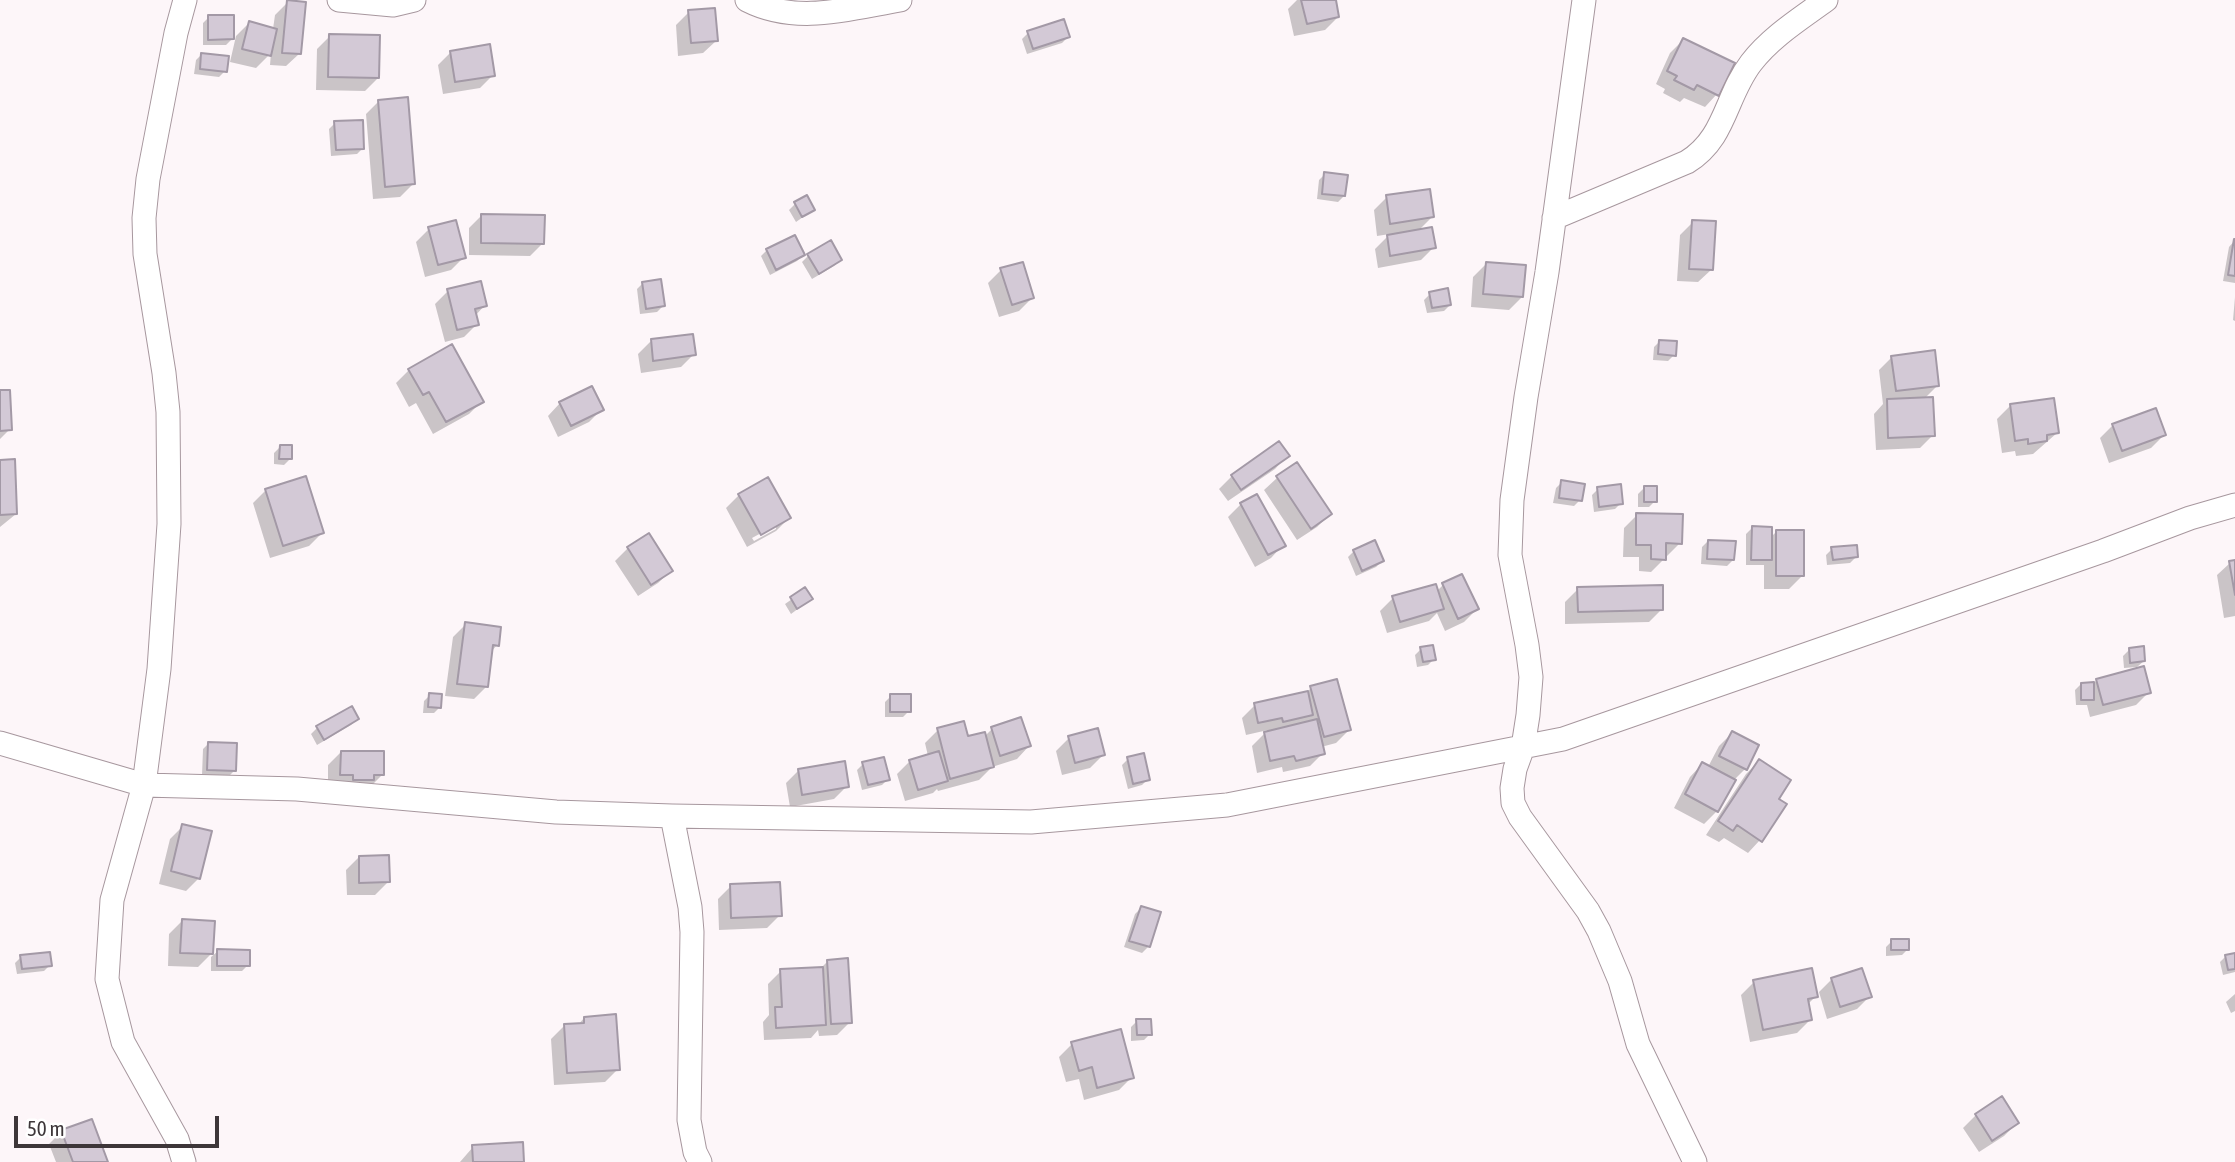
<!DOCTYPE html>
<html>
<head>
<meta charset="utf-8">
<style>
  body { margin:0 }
  #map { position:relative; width:2235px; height:1162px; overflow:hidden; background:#fdf6f9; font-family:"Asap Condensed",sans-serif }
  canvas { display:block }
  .scale { position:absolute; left:14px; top:1116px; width:205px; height:32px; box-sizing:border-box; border:4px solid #3d3639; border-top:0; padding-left:9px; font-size:21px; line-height:24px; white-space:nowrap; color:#3d3639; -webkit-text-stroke:5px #fff; paint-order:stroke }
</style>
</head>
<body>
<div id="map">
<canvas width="2235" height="1162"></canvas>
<div class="scale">50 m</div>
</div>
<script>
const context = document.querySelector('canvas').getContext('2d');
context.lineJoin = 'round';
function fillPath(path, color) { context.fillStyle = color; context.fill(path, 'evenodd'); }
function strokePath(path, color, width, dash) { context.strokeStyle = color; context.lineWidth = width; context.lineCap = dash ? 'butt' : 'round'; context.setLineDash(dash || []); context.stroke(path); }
fillPath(new Path2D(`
  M1297,0h37l4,17 -13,13 -31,6 -6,-27z
  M288,2l11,52 -13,12 -16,-1 1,-12 -15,15 -26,-6 6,-26 13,-13 24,6 2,-14z
  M689,12l27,29 -13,12 -25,3 -2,-31z
  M209,17l23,22 -6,6h-23v-22z
  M1028,33l40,4 -6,6 -35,11 -5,-15z
  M330,36l48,42 -13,13 -49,-1 1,-41z
  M1683,40l34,54 -12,13 -21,-9 -4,4 -17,-9 2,-4 -9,-5 14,-31z
  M451,52l42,23 -13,13 -37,6 -5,-29z
  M202,54l23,17 -6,6 -25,-3 2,-14z
  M379,101l34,83 -13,13 -27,2 -7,-85z
  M335,123l28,25 -6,6 -26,2 -2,-27z
  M1325,174l19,22 -6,6 -21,-3 2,-19z
  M1387,197l45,20 -14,14 16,16 -13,13 -43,8 -3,-19 15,-15 -13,2 -3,-26z
  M795,204l18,6 -17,12 -7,-12z
  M482,215l61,28 -13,13 -61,-1v-27z
  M1693,222l18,48 -13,12 -21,-1 3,-46z
  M429,229l35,28 -13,13 -26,7 -9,-35z
  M2235,240v43l-12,-2 6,-34z
  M830,243l10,17 -6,6 -22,13 -10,-17 6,-6z
  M767,250l36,5 -6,6 -27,14 -9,-19z
  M1486,264l36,33 -13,13 -38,-3 2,-30z
  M1001,270l31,28 -13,13 -20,6 -11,-34z
  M643,283l20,23 -6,6 -17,2 -3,-25z
  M448,291l37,14 -10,11 2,8 -13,13 -19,5 -10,-38z
  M1430,294l20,11 -6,6 -17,2 -3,-13z
  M2235,297v24l-2,-1z
  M651,341l43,13 -13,13 -40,6 -3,-19z
  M1660,341l14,14 -6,6 -15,-1 1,-13z
  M1892,357l46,28 -14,14 9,36 -13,13 -44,2 -2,-36 9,-10 -4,-34z
  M409,370l73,31 -13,13 -36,20 -17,-31 -7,4 -13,-24z
  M0,392l10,37 -10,10z
  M560,403l42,6 -13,13 -31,15 -10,-21z
  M2010,406l47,27 -24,21 -17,2 -1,-5 -13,2 -5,-34z
  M2113,425l51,10 -13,13 -42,15 -9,-25z
  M280,447l10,12 -6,6 -10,-1v-11z
  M1287,456l-12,13 -47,32 -9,-12 13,-13z
  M0,462l16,52 -16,13z
  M1297,464l33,50 -13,13 -20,13 -33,-50 13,-12z
  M1562,482l18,18 -6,6 -21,-3 3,-15z
  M1644,488l11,13 -6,6h-11v-13z
  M1598,489l23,14 -6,6 -21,3 -2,-17z
  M266,490l56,43 -13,13 -39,12 -17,-55z
  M739,495l50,23 -13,13 -29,16 -21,-39zM776,525v4l-22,12 -2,-3z
  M1256,496l27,49 -12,13 -16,9 -27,-50 13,-13z
  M1637,515l43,28 -13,13h-3v3l-13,13 -12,-1v-14h-16l1,-29z
  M1752,528l18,10 7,-7 25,45 -13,13h-25v-24h-18v-31z
  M1708,541l25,19 -6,6 -26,-2 1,-17z
  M628,548l43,23 -13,12 -20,13 -23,-35z
  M1832,549l24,8 -6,6 -23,2 -1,-10z
  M1354,551l28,10 -6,6 -20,9 -8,-19z
  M2235,562v54l-11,2 -7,-43 13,-12z
  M1443,585l34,24 -13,13 -19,9 -8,-18 -8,8 -42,12 -7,-22 13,-13 44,-7z
  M1578,589l84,20 -13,13 -84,2v-22z
  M805,590l6,9 -20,15 -6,-10z
  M466,624l31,21 -6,7 -4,34 -13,13 -29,-3 8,-59z
  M1421,649l13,10 -6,6 -11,2 -2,-12z
  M2129,650l15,11 -7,6 -13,1 -1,-12z
  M2097,680l52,12 -13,13 -46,12 -3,-12h-11l-1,-15 6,-6h12z
  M1311,688l38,42 -13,13 -15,4 2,6 -13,13 -27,6 -1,-5 -25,6 -5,-27 16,-16 -22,5 -4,-17 13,-13 51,-12z
  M430,695l10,12 -6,6h-11l1,-12z
  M891,696l18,15 -6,6h-18v-15z
  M357,719l-6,6 -34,20 -6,-11 6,-6z
  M992,729l37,17 -12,13 -25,8 -13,13 -41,11 -1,-2 -4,4 -28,8 -8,-27 13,-13 18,-5 -3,-13 13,-13 29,8 17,-1z
  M1732,733l13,36 -12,12 -16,30 -13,13 -30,-16 16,-31 12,-13 6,3 11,-21z
  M1069,738l34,17 -13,13 -28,7 -6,-24z
  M209,743l25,28 -6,6 -26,-2 1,-26z
  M341,752l42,22 -13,13h-42v-22z
  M1128,759l20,20 -6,6 -14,4 -6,-24z
  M1759,761l1,79 -12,13 -24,-15 -5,4 -13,-7 40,-61z
  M863,764l25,15 -6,6 -20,5 -5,-20z
  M799,770l48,16 -13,13 -44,8 -4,-24z
  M183,826l16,52 -13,13 -27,-7 11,-45z
  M359,857l29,25 -13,13h-28l-1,-25z
  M731,886l49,29 -13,13 -48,2 -1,-31z
  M1141,908l7,39 -6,6 -18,-6 11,-33z
  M182,921l29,33 -13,13 -30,-1 1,-32z
  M1892,941l16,8 -6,6 -16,1v-9z
  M218,951l30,14 -6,6h-31v-14z
  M2235,955v17l-12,3 -3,-13 6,-6z
  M21,957l29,8 -6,6 -27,3 -2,-11z
  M828,961l22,61 -13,13 -18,1 -1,-6 -7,8 -47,2 -1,-18 6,-7 -1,-31 13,-13 39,-2z
  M1832,979l38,17 -13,13 -30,10 -8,-27z
  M1754,982l62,14 -9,9 3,15 -13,13 -47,9 -9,-47z
  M2235,994v17l-4,2 -5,-11z
  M584,1018l34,51 -13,13 -51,3 -3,-46 13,-13 14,-1z
  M1137,1021l13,13 -6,6 -13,1v-14z
  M1072,1044l60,33 -13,13 -35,10 -5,-21 -13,3 -7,-25z
  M1976,1115l41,8 -13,13 -25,16 -16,-24z
  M62,1131l44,31h-50l-7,-18z
  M473,1147l49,15h-62z`), '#0003');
const building = new Path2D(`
  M287,0l19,2 -5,52 -19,-1z
  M1301,0h35l3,17 -32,7z
  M715,8l3,33 -27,2 -3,-33z
  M208,15h26v24l-26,1z
  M1064,19l6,18 -37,12 -6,-18z
  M249,21l28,8 -6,27 -29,-7z
  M329,34l51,1 -1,43 -51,-1z
  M1683,38l52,25 -16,33 -22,-11 -3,5 -20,-10 3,-4 -10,-5z
  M490,44l5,32 -40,6 -5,-31z
  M201,53l28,3 -2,16 -27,-3z
  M408,97l7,87 -30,3 -7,-87z
  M363,120l1,29 -28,1 -2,-29z
  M1324,172l24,3 -3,21 -23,-2z
  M1430,189l4,28 -44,7 -4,-29z
  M807,195l8,15 -13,7 -8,-15z
  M481,214l64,1 -1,29 -63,-1z
  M456,220l10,38 -28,7 -10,-38z
  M1692,220l24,1 -3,49 -24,-1z
  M1432,227l4,21 -46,8 -3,-21z
  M795,235l10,20 -29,15 -10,-21z
  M2234,239h1v37l-7,-1z
  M831,240l11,20 -23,14 -12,-20z
  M1023,262l11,36 -22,7 -12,-37z
  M1486,262l40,3 -3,32 -40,-3z
  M661,279l4,27 -19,3 -4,-27z
  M481,281l6,25 -12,3 4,16 -22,5 -10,-41z
  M1448,288l3,17 -19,3 -3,-16z
  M693,334l3,21 -43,6 -2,-22z
  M1659,340l18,1 -1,15 -18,-2z
  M452,344l32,58 -38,20 -17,-30 -6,3 -15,-26z
  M1935,350l4,36 -43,5 -5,-35z
  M592,386l12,24 -33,16 -12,-24z
  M0,390h10l2,40 -12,1z
  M1933,397l2,39 -47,2 -1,-39z
  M2054,398l5,35 -12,2v6l-19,3v-5l-13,2 -5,-37z
  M2156,408l10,27 -44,16 -10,-27z
  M1279,441l11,15 -49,34 -10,-15z
  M280,445h12v14h-13z
  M15,459l2,55 -17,1v-55z
  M1297,462l35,52 -21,15 -35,-53z
  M306,476l18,57 -41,13 -18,-57z
  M768,477l23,41 -30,17 -23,-41z
  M1561,480l24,4 -3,17 -23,-3z
  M1621,484l2,20 -24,3 -2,-20z
  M1644,486h13v16h-13z
  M1257,494l29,52 -18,9 -28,-52z
  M1636,513l47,1 -1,30 -16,-1v17l-15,-1v-14h-15z
  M1752,526l20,1v33h-21z
  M1776,530h28v46h-28z
  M649,533l24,38 -22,14 -24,-38z
  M1375,540l9,21 -22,10 -9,-21z
  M1708,540l28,1 -2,19 -27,-1z
  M1857,545l1,12 -25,3 -2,-13z
  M2235,560v35l-6,-34z
  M1462,574l17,35 -21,10 -16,-36z
  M1436,584l8,25 -44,13 -8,-26z
  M1663,585v25l-85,2 -1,-25z
  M805,587l8,12 -16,10 -7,-12z
  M465,622l36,5 -2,19 -6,-1 -5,42 -31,-3z
  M1433,645l3,15 -13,2 -3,-15z
  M2144,646l1,15 -15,2 -1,-15z
  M2144,666l7,27 -48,12 -7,-26z
  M1337,679l14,51 -27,7 -14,-51z
  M2094,682v18h-13v-17z
  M1308,691l5,24 -30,7 -1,-4 -24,5 -4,-20z
  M429,693l13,1 -1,14 -13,-1z
  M890,694h21v18h-21z
  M352,706l7,13 -35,21 -8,-14z
  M1021,717l10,29 -31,10 -9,-29z
  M1317,719l8,35 -29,7 -2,-5 -24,5 -6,-29z
  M964,721l4,15 17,-4 9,35 -44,12 -13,-51z
  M1098,728l7,27 -30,8 -7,-27z
  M1732,731l27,14 -12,25 -28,-14z
  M208,742l29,1 -1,28 -29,-1z
  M341,751h43v24h-10v5h-21v-5h-13z
  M939,751l9,30 -30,9 -9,-30z
  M1144,753l6,27 -17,4 -6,-27z
  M884,757l6,23 -22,5 -6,-23z
  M1759,759l32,21 -12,19 8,5 -25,38 -25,-17 -4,6 -15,-10z
  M845,761l4,26 -47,8 -4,-26z
  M1702,762l34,18 -18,32 -33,-18z
  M182,824l30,7 -12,48 -29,-8z
  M389,855l1,27 -31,1v-27z
  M780,882l2,34 -51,2 -1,-34z
  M1141,906l20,6 -11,35 -21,-6z
  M182,919l33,2 -2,33 -33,-1z
  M1891,939h18v11h-18z
  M217,949l33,1v16h-33z
  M50,952l2,14 -30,3 -2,-14z
  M2235,953v16l-7,1 -3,-15z
  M848,958l4,65 -21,1 -4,-64z
  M823,967l3,58 -50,3 -1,-21h7l-2,-38z
  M1812,968l6,29 -10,2 4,21 -49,10 -10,-50z
  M1862,968l10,29 -32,10 -9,-29z
  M616,1014l4,56 -53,3 -3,-49 20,-1v-6z
  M1136,1019h15l1,16h-15z
  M1121,1029l13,49 -37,10 -5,-21 -13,4 -8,-29z
  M2002,1096l17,27 -27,18 -17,-27z
  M92,1119l16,43h-35l-12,-32z
  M523,1142l1,20h-51l-1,-17z`);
fillPath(building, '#d3c9d6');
strokePath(building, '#a399a6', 2);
const minor = new Path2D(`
  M339,0l54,5 21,-5
  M747,0c49,25 101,9 153,0
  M1584,0l-37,272 -21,125 -14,103 -2,55 17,90 4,32 -3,38 -5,32 -8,22 -3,19 1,15 7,14 68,94 11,20 21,50 18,63 57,118
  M1554,218l133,-56c39,-24 38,-65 64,-99 20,-26 49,-44 75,-63
  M0,743l144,42 153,4 259,23 116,4 359,6 196,-17 336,-66 540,-188 87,-33 45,-13
  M672,816l18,91 2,25 -3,188 6,32 5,10
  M184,1162l-7,-23 -54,-97 -16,-63 5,-79 32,-115 15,-116 10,-145 -1,-112 -4,-39 -19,-119 -1,-36 4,-39 28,-146 9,-33`);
strokePath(minor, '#a7979e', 25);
strokePath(minor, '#fff', 23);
</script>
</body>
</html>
